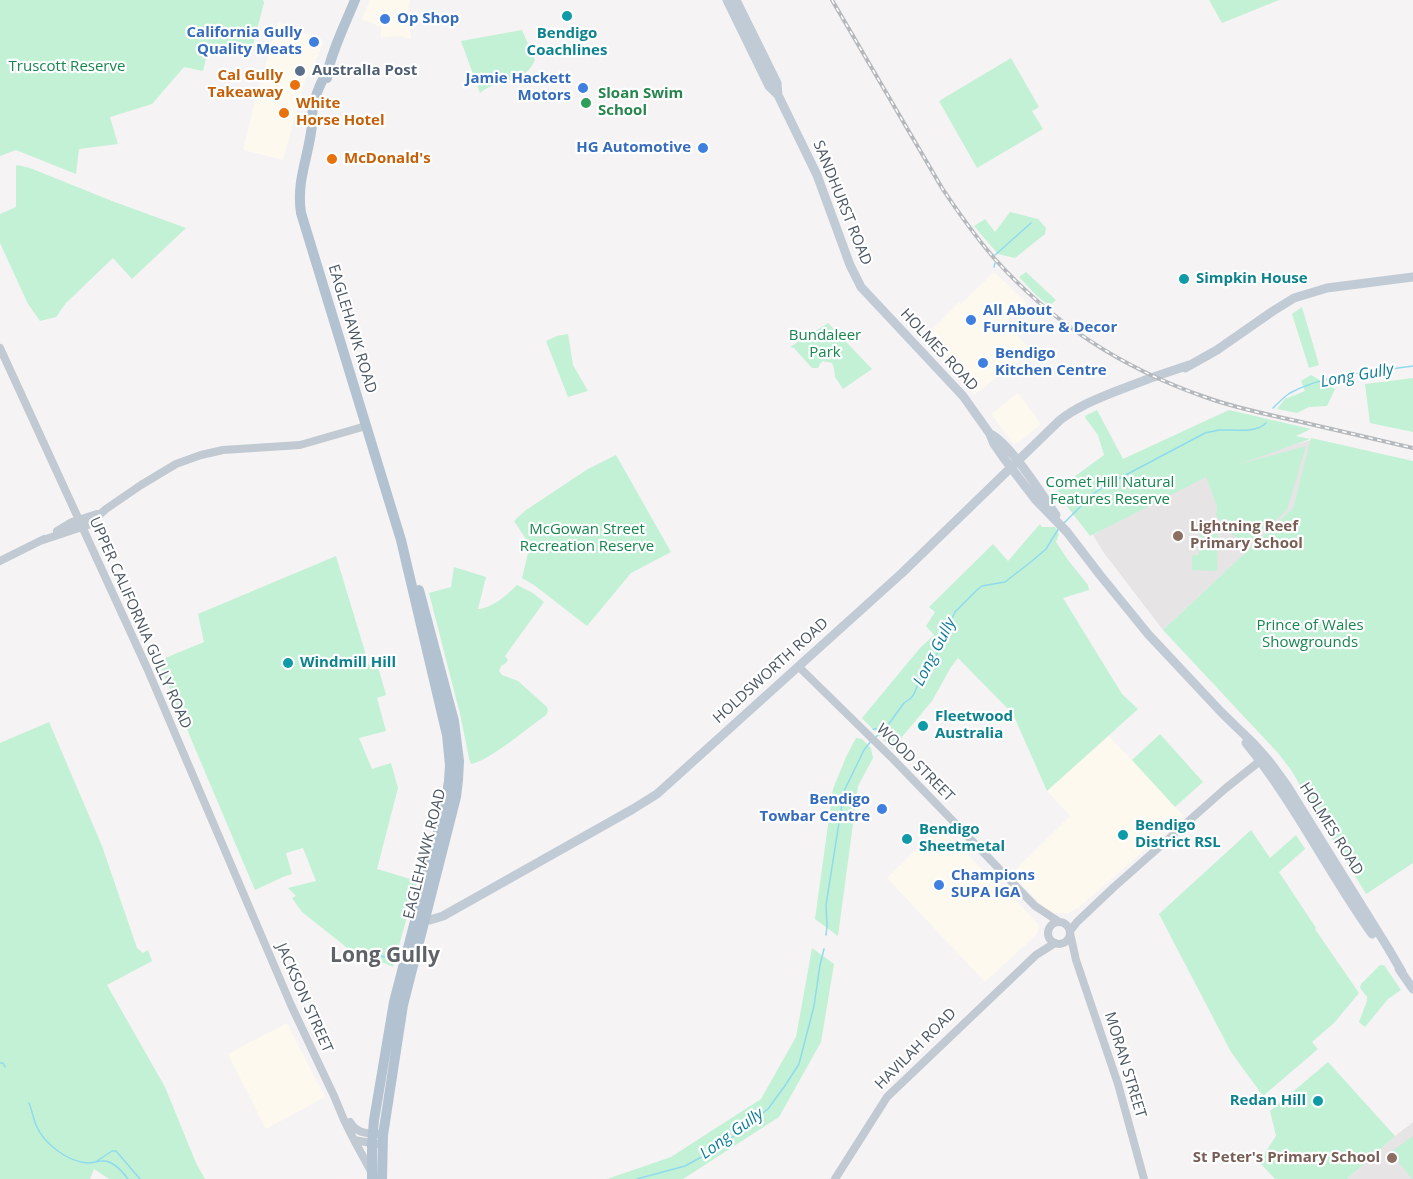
<!DOCTYPE html>
<html>
<head>
<meta charset="utf-8">
<style>
  body { margin:0 }
  canvas { display:block; background:#f5f3f3 }
</style>
</head>
<body>
<canvas width="1413" height="1179"></canvas>
<script>
const context = document.querySelector('canvas').getContext('2d');
context.lineJoin = 'round';
function fillPath(path, color) { context.fillStyle = color; context.fill(path, 'evenodd'); }
function strokePath(path, color, width, dash) { context.strokeStyle = color; context.lineWidth = width; context.lineCap = dash ? 'butt' : 'round'; context.setLineDash(dash || []); context.stroke(path); }
function label(font, color, halo, rows, align = 'center') {
  context.font = font + ' "Open Sans",sans-serif'; context.lineWidth = 4.5; context.setLineDash([]); context.textBaseline = 'middle'; context.strokeStyle = halo; context.fillStyle = color; for (const [text, x, y, turn = 0] of rows) {
    context.save(); context.translate(x, y); context.rotate((+turn || 0) * Math.PI / 180); context.textAlign = isNaN(turn) ? turn : align; if (halo) context.strokeText(text, 0, 0); context.fillText(text, 0, 0); context.restore();
  }
}
fillPath(new Path2D(`
  M370,0h40l-4,20 4,1 1,18 -14,-3 -16,2v-11l-20,-8 3,-5z
  M278,23h2l44,18 -11,27 -8,12 -22,80 -40,-10 16,-64z
  M994,272l33,31 -21,19 25,29 -57,44 -51,-56 36,-37 2,2z
  M1018,393l23,31 -23,19h-5l-22,-29z
  M1109,736l75,80 -105,91 -10,6h-13l-3,3 -42,-42 59,-58 -23,-25z
  M940,826l49,51 12,8 33,34 5,7 -2,8 -52,48 -98,-104z
  M287,1023l38,74 -59,32 -38,-75z`), '#fdf9ef');
fillPath(new Path2D(`
  M1311,440l-18,68 -130,122 -59,-77 -11,-18 115,-66z
  M1413,1122v57h-66l48,-43z`), '#e6e4e5');
fillPath(new Path2D(`
  M0,0h263l1,3 -13,49 -41,-9 -7,28 -19,-4 -32,37 -42,13 8,27 -39,5 -3,25 -60,-24 -16,6z
  M1209,0h70l-57,23z
  M522,30l13,30c-8,22 -37,18 -55,33l-19,-52z
  M1011,58l28,49 -7,4 11,18 -66,39 -38,-67z
  M17,165l13,3 82,33 74,27 -54,51 -19,-21 -47,45 -10,14 -16,4 -12,-17 -28,-61v-29l16,-7v-41z
  M1010,212l28,7 8,9 -1,6 -30,24 -17,-4 -24,-28 11,-7 10,13z
  M1026,272l30,28 -7,6 -13,-11 -17,-18z
  M1302,307l17,58 -10,3 -17,-54z
  M828,323l44,46 -29,20 -8,-12 -1,-9 -2,-5 -9,-2 -3,3 -2,4h-6l-18,-20 -4,-1z
  M568,334l5,31 15,26 -20,6 -22,-56 11,-5z
  M1311,375l24,14 -8,17 -18,1 -12,6 -20,-4 8,-10 20,-8 -4,-10z
  M1413,378v54l-43,-9 -5,-39z
  M1097,410l26,49 106,-49 82,19 -15,7 14,3 -73,26 69,-19 -19,64 -42,38 -29,-32 1,-10 -11,-29 -116,59 -34,-44 4,-3 -1,-1 45,-33 -6,-20 -12,-16 -1,-3z
  M1311,438l102,23v402l-47,31 -75,-124 -13,-17 -115,-123 130,-122z
  M616,455l55,97 -40,21 -44,53 -53,-41 -12,-7 8,-33 -16,-24 12,-11 62,-41z
  M1040,524l2,3h13l4,7 -3,8 12,18 20,25 1,5 -26,8 59,96 16,15 -91,82 -34,-77 -55,-56 -7,9 -19,34 -40,48 -30,-31 58,-70 14,-13 -8,-9 9,-14 -6,-5 64,-63 15,17z
  M1200,534h18l-1,37 -25,-1v-15h7z
  M336,556l33,109 8,-2 9,32 -9,3 9,33 -27,7 13,31 19,-6 7,25 -21,81 40,12 -24,86 -9,-4 -24,-5 -58,-46 -10,-14 4,-2 -8,-8 28,-7 -13,-33 -17,5 6,21 -9,3 -28,13 -97,-229 46,-19 -6,-28z
  M454,567l32,10 -8,32c15,-1 29,-14 39,-24l16,8 11,9 -39,54 3,4 -2,3 -5,3 -2,5 3,4 16,6 28,25c3,3 2,6 0,9 -17,12 -57,46 -75,49l-2,-6 -9,-44 -31,-121 22,-6z
  M49,722l53,124 35,102 6,5 5,-3 4,11 -45,24 58,102 31,76 9,16h-96l-15,-10 -4,10h-90v-436z
  M1160,734l43,48 -28,25 -43,-47z
  M856,738l6,1 9,9 2,10 -15,28 -20,150 -23,-17 18,-130 13,-32z
  M1251,830l19,28 26,-23 9,14 -26,23 37,56 -1,1 44,64 -25,30 -22,19 6,7 -55,47 -32,-44 -72,-138z
  M812,948l22,16 -13,78 -42,75 -96,62h-76l64,-22 90,-58 35,-62z
  M1380,965h4l17,25 -13,9 -23,28 -6,-5 8,-21v-4l-7,-9 1,-4z
  M1328,1062l67,74 -48,43h-72l-16,-17 17,-26 -6,-25z
  M1413,1136v43h-1l-21,-27z`), '#c3f1d5');
strokePath(new Path2D(`
  M995,255l36,-32
  M994,267l1,-4
  M1273,408c5,-5 11,-11 17,-15 37,-20 83,-21 123,-27
  M1064,523l29,-29 10,-7 102,-54c5,-1 10,-2 14,-3 15,-1 36,4 47,-7
  M873,729l11,-1
  M875,738l13,-13 16,-22 7,-5 3,-4 8,-20 14,-18 13,-32 6,-12 22,-22 5,-4 23,-4 27,-21 14,-12 13,-21
  M826,935l1,-9 -1,-21 18,-114 20,-41 7,-9
  M371,953l20,6
  M0,1063h3l2,4
  M29,1103c3,7 4,15 7,22 8,19 32,37 52,38 5,0 9,-2 14,-2 11,-1 20,10 26,18
  M97,1161l15,-10h4l24,28
  M637,1179l48,-13 22,-12 18,-11 43,-34 16,-22 15,-23 15,-58 6,-41 4,-16`), '#90daee', 1.5);
strokePath(new Path2D(`
  M0,348l147,320 144,337 43,91 10,24 10,20 23,4
  M57,531l15,-9 25,-8
  M40,541l48,-16 18,-16 35,-24 35,-21 25,-9 22,-5 77,-5 66,-19
  M0,561l44,-22
  M799,667l95,93 141,146 23,15
  M1048 933a11 11 0 1 1 22 0a11 11 0 1 1-22 0Z
  M1070,931l7,-9 37,-35 112,-99 34,-27
  M1070,933l6,27 42,124 26,95
  M350,1122c6,11 16,11 27,12
  M354,1140l18,33
  M835,1179l52,-82 149,-142 19,-12`), '#c1cad2', 8);
strokePath(new Path2D(`
  M727,0l42,86 9,9
  M736,0l41,83 1,12 39,80 33,90 11,22 102,109 27,38 4,10 9,13 32,42 32,33 33,43 48,59 74,79 32,31 15,17 19,26 100,161 14,24
  M1185,368l32,-18 56,-39 21,-13 33,-10 86,-11
  M990,434c19,8 53,62 66,81
  M1246,743c48,59 82,129 126,191
  M418,918l12,2 13,-4 190,-107 24,-15 245,-221 158,-153c17,-13 34,-20 54,-28 25,-10 50,-19 75,-27
  M1399,969l14,20`), '#c1cbd6', 9);
strokePath(new Path2D(`
  M327,73c-8,11 -14,29 -15,43 0,4 1,5 0,9 -3,31 -16,55 -11,88l100,327 46,195 3,30 -1,16 -4,24 -51,197 -20,118 -2,24v35
  M327,78c1,-19 20,-58 28,-78
  M382,1179l1,-44 20,-130 53,-208 2,-17 1,-19 -5,-40 -35,-131`), '#b3c2d1', 10);
const rail = new Path2D(`
  M832,0l110,188c16,24 33,48 52,70 57,64 130,111 211,139 30,11 61,17 92,24 39,9 77,18 116,27`);
strokePath(rail, '#b5b8bd', 4);
strokePath(rail, '#fff', 1.5, [4.5]);
for (const [x, y, r, color] of [
  [567,16,6,"#0f9aa8"],
  [385,19,6,"#3f7fe0"],
  [314,42,6,"#3f7fe0"],
  [300,71,6,"#5c6f8a"],
  [295,85,6,"#e8710a"],
  [583,88,6,"#3f7fe0"],
  [586,103,6,"#2e9e5b"],
  [284,113,6,"#e8710a"],
  [703,148,6,"#3f7fe0"],
  [332,159,6,"#e8710a"],
  [1184,279,6,"#0f9aa8"],
  [971,320,6,"#3f7fe0"],
  [983,363,6,"#3f7fe0"],
  [1178,536,6,"#8d6e63"],
  [288,663,6,"#0f9aa8"],
  [923,726,6,"#0f9aa8"],
  [882,809,6,"#3f7fe0"],
  [1123,835,6,"#0f9aa8"],
  [907,839,6,"#0f9aa8"],
  [939,885,6,"#3f7fe0"],
  [1318,1101,6,"#0f9aa8"],
  [1392,1158,6,"#8d6e63"]
]) { const dot = new Path2D(); dot.arc(x, y, r, 0, 2 * Math.PI); context.fillStyle = color; context.fill(dot); strokePath(dot, '#fff', 2); }
label('bold 15px', '#366cbe', '#fff', [
  ["Op Shop",397,19],
  ["California Gully",302,33,"right"],
  ["Quality Meats",302,50,"right"],
  ["Jamie Hackett",571,79,"right"],
  ["Motors",571,96,"right"],
  ["HG Automotive",691,148,"right"],
  ["All About",983,311],
  ["Furniture & Decor",983,328],
  ["Bendigo",995,354],
  ["Kitchen Centre",995,371],
  ["Bendigo",870,800,"right"],
  ["Towbar Centre",870,817,"right"],
  ["Champions",951,876],
  ["SUPA IGA",951,893]
], 'left');
label('bold 15px', '#0d838f', '#fff', [
  ["Bendigo",567,34,"center"],
  ["Coachlines",567,51,"center"],
  ["Simpkin House",1196,279],
  ["Windmill Hill",300,663],
  ["Fleetwood",935,717],
  ["Australia",935,734],
  ["Bendigo",1135,826],
  ["District RSL",1135,843],
  ["Bendigo",919,830],
  ["Sheetmetal",919,847],
  ["Redan Hill",1306,1101,"right"]
], 'left');
label('15px', '#17864f', '#fff', [
  ["Truscott Reserve",67,67],
  ["Bundaleer",825,336],
  ["Park",825,353],
  ["Comet Hill Natural",1110,483],
  ["Features Reserve",1110,500],
  ["McGowan Street",587,530],
  ["Recreation Reserve",587,547],
  ["Prince of Wales",1310,626],
  ["Showgrounds",1310,643]
]);
label('bold 15px', '#4e5e75', '#fff', [
  ["AustralIa Post",312,71]
], 'left');
label('bold 15px', '#c56008', '#fff', [
  ["Cal Gully",283,76,"right"],
  ["Takeaway",283,93,"right"],
  ["White",296,104],
  ["Horse Hotel",296,121],
  ["McDonald's",344,159]
], 'left');
label('bold 15px', '#27864d', '#fff', [
  ["Sloan Swim",598,94],
  ["School",598,111]
], 'left');
label('15px', '#4a5661', '#fff', [
  ["SANDHURST ROAD",842,203,68],
  ["EAGLEHAWK ROAD",352,329,73],
  ["HOLMES ROAD",939,350,47],
  ["UPPER CALIFORNIA GULLY ROAD",140,623,66],
  ["HOLDSWORTH ROAD",771,671,-42],
  ["WOOD STREET",915,763,45],
  ["HOLMES ROAD",1331,829,58],
  ["EAGLEHAWK ROAD",425,854,-76],
  ["JACKSON STREET",304,998,66],
  ["HAVILAH ROAD",916,1049,-45],
  ["MORAN STREET",1125,1065,73]
]);
label('bold 15px', '#785e54', '#fff', [
  ["Lightning Reef",1190,527],
  ["Primary School",1190,544],
  ["St Peter's Primary School",1380,1158,"right"]
], 'left');
label('italic 16px', '#0c7c9b', '#fff', [
  ["Long Gully",1357,376,-10],
  ["Long Gully",935,652,-63],
  ["Long Gully",732,1134,-36]
]);
label('bold 21px', '#5f6368', '#fff', [
  ["Long Gully",385,956]
]);
</script>
</body>
</html>
